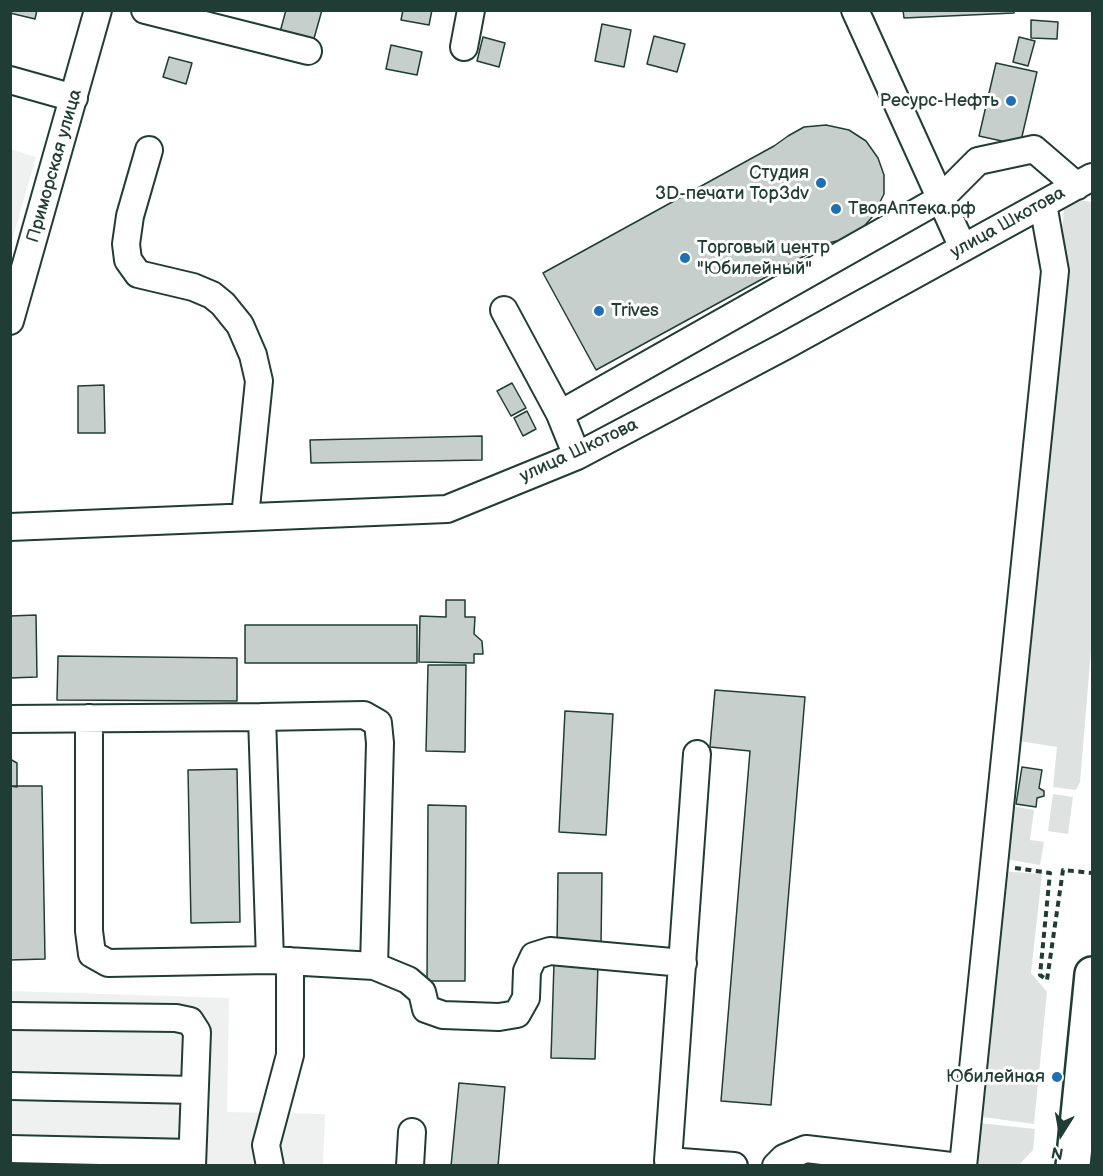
<!DOCTYPE html>
<html>
<head>
<meta charset="utf-8">
<style>
  body { margin:0 }
  #map { position:relative; width:1103px; height:1176px; overflow:hidden; background:#fff; font-family:"Balsamiq Sans",sans-serif }
  canvas { display:block }
  .frame { position:absolute; inset:0; border:12px solid #1f3d34; pointer-events:none }
  .north { position:absolute; left:1031px; top:1104px; width:60px; height:60px; -webkit-text-stroke:4px #fff; paint-order:stroke; rotate:191deg; font-size:16px; font-weight:700; line-height:24px; text-align:center; color:#1f3d34 }
  .north::after { content:''; display:block; margin:auto; width:21px; height:27px; background:#1f3d34; clip-path:polygon(50% 0,100% 100%,50% 72%,0 100%) }
</style>
</head>
<body>
<div id="map">
<canvas width="1103" height="1176"></canvas>
<div class="frame"></div>
<div class="north">N</div>
</div>
<script>
const context = document.querySelector('canvas').getContext('2d');
context.lineJoin = 'round';
function fillPath(path, color) { context.fillStyle = color; context.fill(path, 'evenodd'); }
function strokePath(path, color, width, dash) { context.strokeStyle = color; context.lineWidth = width; context.lineCap = dash ? 'butt' : 'round'; context.setLineDash(dash || []); context.stroke(path); }
function label(font, color, halo, rows, align = 'center') {
  context.font = font + ' "Balsamiq Sans",sans-serif'; context.lineWidth = 6; context.setLineDash([]); context.textBaseline = 'middle'; context.strokeStyle = halo; context.fillStyle = color; for (const [text, x, y, turn = 0] of rows) {
    context.save(); context.translate(x, y); context.rotate((+turn || 0) * Math.PI / 180); context.textAlign = isNaN(turn) ? turn : align; if (halo) context.strokeText(text, 0, 0); context.fillText(text, 0, 0); context.restore();
  }
}
fillPath(new Path2D(`
  M11,149l25,8 -25,87 -1,-95z
  M11,991l218,7 -2,114 98,2 -2,51 -312,1z`), '#eef1f0');
fillPath(new Path2D(`
  M1079,200l13,2v437l-12,143 -4,8 -23,-3 4,-40 -38,-6 45,-533z
  M1053,794l20,3 -5,37 -20,-3z
  M1013,806l21,4 -4,30 14,2 -4,23 -35,-6z
  M1002,871l40,3 -11,99 16,19 -13,132 -51,-7z
  M979,1123l56,6 -2,21 -14,15 -43,1z`), '#dee3e2');
const building = new Path2D(`
  M10,10h27l-2,9 -25,-6z
  M286,10h36l-9,32 -33,-10z
  M403,10h29l-3,15 -28,-5z
  M903,10h111v3l-110,5z
  M1031,20l27,2 -1,17 -26,-1z
  M602,24l29,6 -7,37 -29,-6z
  M654,36l31,8 -8,28 -30,-8z
  M483,37l22,6 -6,24 -22,-6z
  M1019,37l16,4 -7,25 -15,-4z
  M391,45l31,7 -5,23 -31,-6z
  M169,57l23,6 -6,21 -23,-7z
  M996,63l41,9 -17,73 -41,-9z
  M826,125l23,5 17,11 12,17 6,17v19l-11,22 -13,15 -19,9 -13,3 -232,127 -53,-97 231,-127 14,-10 16,-9z
  M512,383l14,25 -15,8 -14,-25z
  M104,385l1,48h-27v-47z
  M527,411l9,18 -13,7 -9,-18z
  M482,436v24l-171,3 -1,-23z
  M446,600h19v17h10l-1,17 8,7 1,13h-9v9l-55,-1 1,-46 26,1z
  M36,615l1,62 -27,1v-62z
  M245,625h172v38h-172z
  M58,656l179,2v43l-180,-1z
  M428,665h38l-1,87 -39,-1z
  M715,690l90,7 -34,408 -50,-4 29,-350 -40,-4z
  M565,711l48,3 -7,121 -47,-3z
  M10,759l7,4v24l-7,-1z
  M1022,767l20,3 -3,18 5,3v5l-7,2 -1,9 -20,-3z
  M237,769l3,153 -49,1 -3,-153z
  M10,786h32l3,173 -35,1z
  M428,805l38,1 -1,175h-38z
  M558,873h44l-1,72h-44z
  M554,963l44,1 -3,95 -44,-1z
  M459,1083l46,4 -7,79h-47z`);
fillPath(building, '#c7cfcc');
strokePath(building, '#1f3d34', 1.5);
const minor = new Path2D(`
  M145,10l163,41
  M855,10l108,238
  M464,47l7,-37
  M10,80l64,18
  M149,150l-19,66 -4,28 2,16 10,14 55,13 19,8 11,9 17,21 13,30 6,26 -14,136
  M504,310l56,104
  M10,321l88,-311
  M577,456l-17,-42 380,-215 38,-38 56,-12 43,37
  M10,527l437,-18 130,-53 208,-110 307,-169
  M262,717l8,243
  M10,719l252,-2 102,-2 14,8 2,20 -6,223 -104,-6 -162,3 -16,-9 -3,-23v-213
  M697,754l-29,407 66,5
  M374,966l34,14 14,12 4,17 17,6 56,2 18,-3 9,-16 1,-27 7,-15 16,-5 133,12
  M10,1016l166,2 14,3 7,11 -5,134
  M10,1086l184,4
  M10,1149l182,4
  M270,1166l-4,-21 24,-90v-94
  M410,1166l2,-34
  M776,1166l8,-8 22,-9 145,17
  M963,1166l92,-895 -12,-67`);
const highway = new Path2D(`
  M1073,1166l19,-192`);
strokePath(minor, '#1f3d34', 30);
strokePath(highway, '#1f3d34', 38);
strokePath(new Path2D(`
  M1015,868l35,5 -10,102 7,5 16,-110 29,3`), '#1f3d34', 4, [6, 4.5]);
strokePath(minor, '#fff', 26);
strokePath(highway, '#fff', 33);
for (const [x, y, r, color] of [
  [1011,101,6,"#1f6fb2"],
  [821,183,6,"#1f6fb2"],
  [836,209,6,"#1f6fb2"],
  [685,258,6,"#1f6fb2"],
  [599,311,6,"#1f6fb2"],
  [1057,1077,6,"#1f6fb2"]
]) { const dot = new Path2D(); dot.arc(x, y, r, 0, 2 * Math.PI); context.fillStyle = color; context.fill(dot); strokePath(dot, '#fff', 2); }
label('18px', '#1f3d34', '#fff', [
  ["Ресурс-Нефть",999,101],
  ["Студия",809,173],
  ["3D-печати Top3dv",809,194],
  ["ТвояАптека.рф",848,209,"left"],
  ["Торговый центр",697,248,"left"],
  ["\"Юбилейный\"",697,269,"left"],
  ["Trives",611,311,"left"],
  ["Юбилейная",1045,1077]
], 'right');
label('18px', '#1f3d34', '#fff', [
  ["Приморская улица",55,166,-74],
  ["улица Шкотова",1008,223,-29],
  ["улица Шкотова",579,451,-25]
]);
</script>
</body>
</html>
